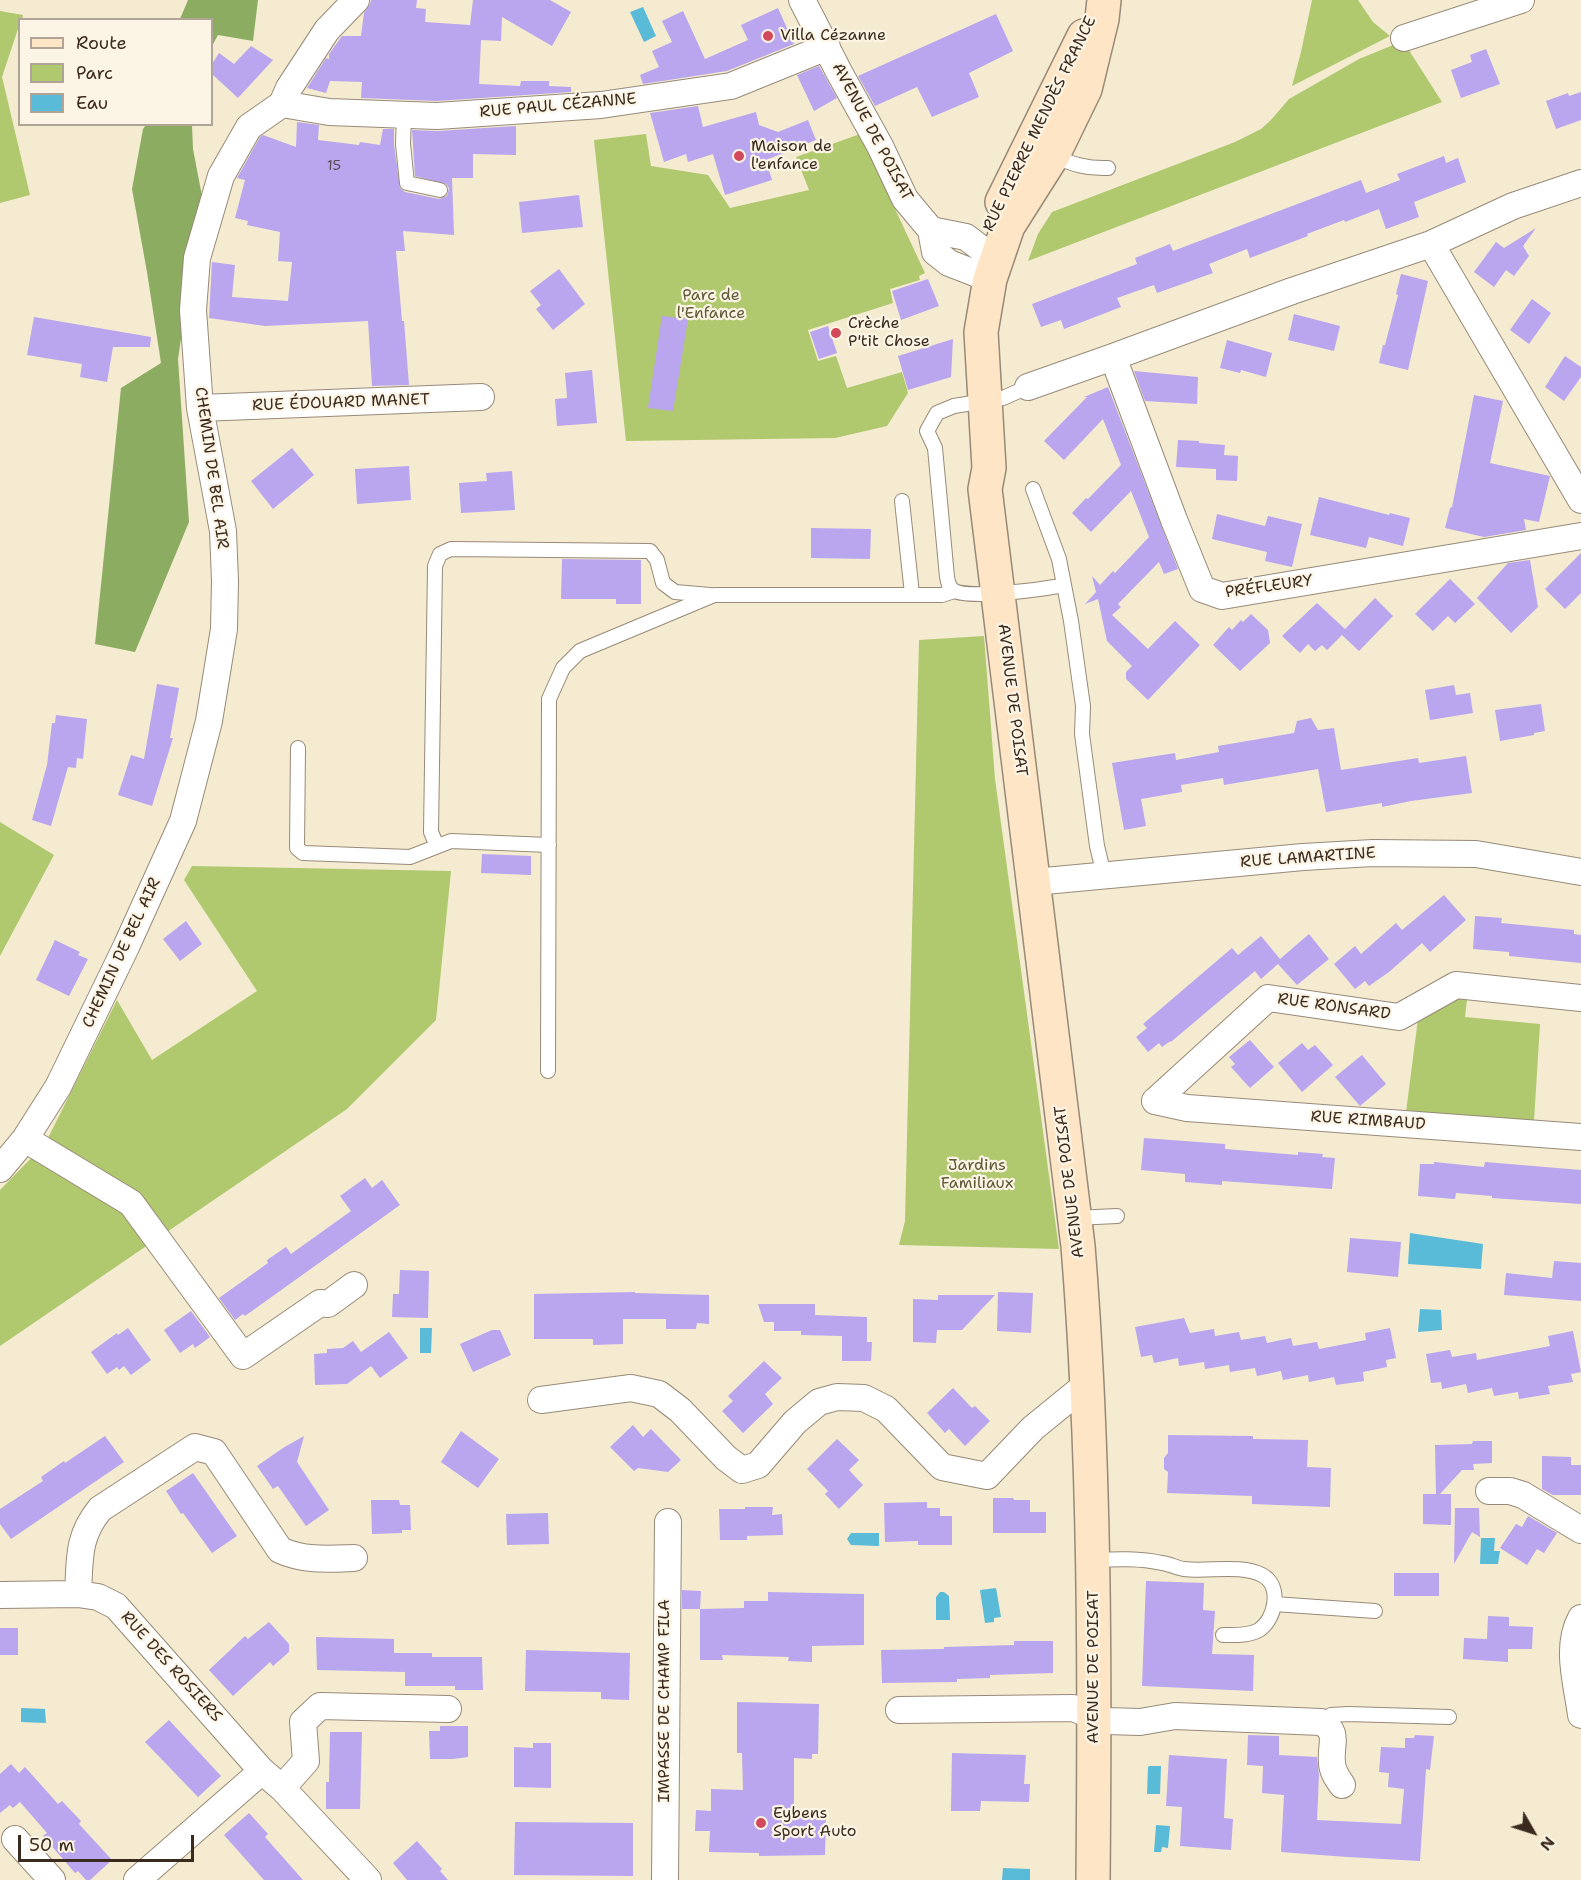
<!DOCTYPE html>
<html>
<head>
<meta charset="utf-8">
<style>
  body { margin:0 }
  #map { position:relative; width:1581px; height:1880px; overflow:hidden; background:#f4ebd1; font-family:"Shantell Sans",sans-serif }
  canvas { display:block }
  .legend { position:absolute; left:18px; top:18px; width:195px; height:108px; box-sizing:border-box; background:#fcf5e5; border:2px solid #afa495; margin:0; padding:8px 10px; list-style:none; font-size:18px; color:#3b2a1e }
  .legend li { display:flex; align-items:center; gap:12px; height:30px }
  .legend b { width:30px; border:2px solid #afa495 }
  .north { position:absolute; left:1503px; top:1802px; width:60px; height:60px; -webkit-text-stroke:4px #fcf5e5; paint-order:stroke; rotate:129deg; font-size:16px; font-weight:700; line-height:24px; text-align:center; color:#3b2a1e }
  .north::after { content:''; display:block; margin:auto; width:21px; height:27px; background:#3b2a1e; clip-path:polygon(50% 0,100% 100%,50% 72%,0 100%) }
  .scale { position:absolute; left:18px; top:1835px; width:176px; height:27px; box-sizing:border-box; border:3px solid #3b2a1e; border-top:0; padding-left:8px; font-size:18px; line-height:21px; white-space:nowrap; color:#3b2a1e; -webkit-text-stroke:4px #fcf5e5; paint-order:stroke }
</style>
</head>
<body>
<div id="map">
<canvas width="1581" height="1880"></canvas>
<ul class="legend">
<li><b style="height:8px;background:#fde5c5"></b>Route</li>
<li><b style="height:16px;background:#b0c86e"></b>Parc</li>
<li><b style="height:16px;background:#59bbd7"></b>Eau</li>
</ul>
<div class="north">N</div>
<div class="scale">50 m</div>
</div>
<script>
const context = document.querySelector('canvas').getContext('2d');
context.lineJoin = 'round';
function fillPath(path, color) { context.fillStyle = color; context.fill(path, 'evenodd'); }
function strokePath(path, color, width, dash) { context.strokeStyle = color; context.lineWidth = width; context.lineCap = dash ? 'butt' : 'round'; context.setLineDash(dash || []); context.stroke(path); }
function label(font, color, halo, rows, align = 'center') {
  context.font = font + ' "Shantell Sans",sans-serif'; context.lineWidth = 4.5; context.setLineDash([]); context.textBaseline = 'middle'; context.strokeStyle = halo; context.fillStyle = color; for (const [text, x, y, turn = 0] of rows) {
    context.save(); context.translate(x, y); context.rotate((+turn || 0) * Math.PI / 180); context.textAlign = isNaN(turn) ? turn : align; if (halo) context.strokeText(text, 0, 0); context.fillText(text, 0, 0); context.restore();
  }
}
fillPath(new Path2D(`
  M1312,0h46l15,22 17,14 -98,50 9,-34z
  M0,11l23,4 -1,4 -2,1 -1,6 -17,51 28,118 -30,8z
  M1403,41l39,61 -414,159 10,-27 14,-22 183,-70 26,-13 10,-9 18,-21 70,-40z
  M646,134l5,32 57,9 22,33 79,-18 -13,-33 64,-23 65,139 -6,3 1,4 -30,9 3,14 -85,27 10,31 18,-5 11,32 55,-16 6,21 -21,33 -52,12 -209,3 -32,-301z
  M984,636l11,143 64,470 -160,-4 6,-24 14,-581z
  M0,822l54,33 -54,101z
  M192,866l259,5 -15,149 -89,89 -347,237v-156l45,-46 72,-144 35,60 105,-69 -73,-111z
  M1448,997l19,3 -2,17 75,7 -6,97 -128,-9 12,-93z`), '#b0c86e');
fillPath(new Path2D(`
  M188,0h70l-5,41 -35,-6 -6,11v-26l-32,-1z
  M146,125h46l1,24 9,47 -24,163 11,163 -54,130 -40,-8 26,-256 40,-25 -14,-91 -15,-83 11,-60z`), '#8cac61');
fillPath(new Path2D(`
  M643,7l13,29 -12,6 -14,-30z
  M1410,1233l73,11 -2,25 -73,-5z
  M1420,1309l21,1 1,20 -24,2z
  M420,1328h12l-1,25h-11z
  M851,1533h28v13l-28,-1 -4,-6z
  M1481,1538h14l-1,13h6l-2,13h-18z
  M996,1588l5,29 -7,1v4l-9,1 -5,-33z
  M940,1592h4l5,4 1,24h-14v-23z
  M21,1708l24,1 1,14 -25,-1z
  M1149,1766h12l-1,28h-13l1,-27z
  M1156,1825l14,1 -2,22 -6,-1 -1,5h-7z
  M1003,1868l27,1v11h-28z`), '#59bbd7');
fillPath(new Path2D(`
  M371,0h46l-1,8 10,1 -1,13 45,3 3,-25h77l21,12 -19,34 -50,-29 -1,24 -20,-1 -2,44 41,2 1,-5h28v5l22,1v5l-134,9 -76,-3 1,-16 -32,-1 -4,12 -19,-5 19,-30 3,1v-5l13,-18h19l3,-23 6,-9z
  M778,8l16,36 -67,27 -84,13 -3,-9 19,-8 -7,-16 20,-9 -10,-21 21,-10 22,48 43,-19 -7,-15z
  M996,14l17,37 -44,22 10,24 -47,20 -15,-30 -42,19 -17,-30z
  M251,46l22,14 -35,38 -26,-24v-10l7,-11 15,11z
  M1486,49l14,35 -39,14 -10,-28 21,-8 -2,-7z
  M819,66l18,32 -23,13 -17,-36z
  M1581,92v28l-25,9 -10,-28 22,-8 1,3z
  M698,106l5,21 53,-15 3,13 19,7 30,-12 8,20 -50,20 6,20 -47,15 -12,-41 -25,8 -2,-8 -22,8 -14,-49z
  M297,122l22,3 -1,15 41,5 1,-3 20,3 3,-16h11v16l6,43 5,4 34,7 8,-3 2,-8 -3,-4 -31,-8 -3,-46 26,1 78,-5v29l-43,-1v24h-21l2,57 -51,-4 2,20h-9l6,70h2l5,64 -37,1 -4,-65 -103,5 -56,-8 3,-56 23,3 -3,32 56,4 4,-39 -14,-1 2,-29 -33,-7 1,-4 -13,-3 10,-38 -8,-2 23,-41 3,-2 33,12z
  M1444,156l2,7 12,-5 8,24 -52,20 5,15 -33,12 -7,-20 -34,13 -1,-2 -37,14 1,2 -58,22 -3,-9 -38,15 4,9 -56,20 -3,-8 -37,13 4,9 -57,22 -3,-9 -20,7 -9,-23 105,-40 -2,-6 35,-14 3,7 188,-71 5,13 34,-13 -3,-6z
  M579,195l4,32 -61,6 -3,-31z
  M1536,228l-13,18 6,10 -15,20 -8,-6 -12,17 -20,-15 22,-30 8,6z
  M559,269l26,35 -32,26 -17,-21 5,-4 -11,-14z
  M1401,274l27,7 -20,89 -29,-7 4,-18h2l13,-50 -2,-1z
  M928,279l11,27 -38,14 -9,-29z
  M1532,299l19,14 -22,31 -19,-14z
  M1294,314l46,12 -6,25 -46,-11z
  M662,316l26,3 -15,92 -25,-3z
  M34,317l117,20 -1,10h-37l-6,35 -27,-5 2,-13 -55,-9z
  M828,326l9,27 -18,6 -9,-27z
  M953,339l-2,38 -43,13 -10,-34z
  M1227,340l45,13 -6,24 -25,-7 -1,3 -20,-5z
  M1565,356l16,11v10l-17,24 -19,-14z
  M592,370l5,53 -40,3 -2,-27 12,-1 -2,-25z
  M1134,371l64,6 -1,27 -52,-3z
  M1108,387l70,182 -14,5 -5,-12 -41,42 3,3 -9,8 36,34 27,-28 25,24 -52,55 -22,-21v-7l6,-6 -25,-25 -9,-42 -13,5 11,-12 -4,-16 8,9 13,-14 2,2 34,-36 -18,-46 -40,41 -19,-19 14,-15 2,1 33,-34 -18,-46 -39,41 -20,-19 43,-44h-3z
  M1474,395l29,6 -13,62 60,13 -11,46 -15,-3 2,11 -42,7 -39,-9 5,-20 2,-1z
  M1178,440l21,1v2l26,2 -1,10 14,1 -1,25 -21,-1v-11l-40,-2z
  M292,448l22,27 -41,34 -22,-28z
  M409,466l2,34 -54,4 -2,-35z
  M512,471l3,39 -54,3 -2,-30 28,-2 -1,-8z
  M1319,497l70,18 1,-2 20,5 -7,28 -34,-9 -3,11 -56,-13z
  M1217,514l48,12 3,-10 34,8 -10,43 -27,-6 2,-9 -55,-13z
  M811,528l60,1 -1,30 -59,-1z
  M1581,553v40l-16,16 -20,-20z
  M562,559l79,1v44h-25v-5h-55z
  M1530,560l8,47 -27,26 -34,-35 31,-35z
  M1450,579l25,25 -20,19 -7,-7 -15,15 -18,-17z
  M1375,598l18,18 -34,35 -17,-16 -15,15 -5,-5 -7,6 -7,-7 -8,9 -18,-17 35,-33 28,26z
  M1251,614l17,16 2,13 -30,28 -27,-26 16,-18 3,3 9,-10 2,2z
  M157,684l22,4 -9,50h3l-21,68 -34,-11 13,-40 13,4z
  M1454,685l2,10 14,-2 3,20 -43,7 -5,-30z
  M1541,704l4,27 -11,2v2l-34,6 -5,-31z
  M56,715l31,4 -4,40 -6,-1 -1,10 -8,-1 -17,59 -19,-6 15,-55 5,-42h3z
  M1311,718l7,12 16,-2 7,42 77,-12 1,5 47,-7 6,37 -61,8 -29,6v-4l-56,9 -8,-43 -94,16 -1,-7 -42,7 1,7 -41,7 5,27 -22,4 -12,-67 63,-10 1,7 43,-8 -1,-6 76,-13 3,-12z
  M482,854l49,2v19l-50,-2z
  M1444,895l22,25 -36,32 -8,-9 -33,29 -20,14 -4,-5 -10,8 -21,-25 21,-18 6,8 35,-31 6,7z
  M1475,916l27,2 -1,5 73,7v4l7,1v28l-72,-7v-4l-36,-3z
  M186,921l16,23 -22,17 -17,-22z
  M1309,934l20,25 -32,26 -19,-21 -17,15 -6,-8 -83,70 -3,1 -7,5 -3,-4 -11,9 -12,-15 11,-9 -4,-4 89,-76 6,7 23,-19 19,23z
  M55,940l25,12 -2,3 10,4 -19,37 -33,-16z
  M1250,1040l24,27 -24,21 -19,-21 4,-3 -6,-7z
  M1302,1043l6,7 7,-5 18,20 -31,27 -24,-29z
  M1362,1055l24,29 -26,22 -25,-29z
  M1144,1138l81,6v5l73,6v-3l25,2 -1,3 13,1 -3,31 -110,-8v4l-37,-3v-8l-44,-4z
  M1434,1162l50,5 1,-5 96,8v34l-89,-6v-2l-36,-3 -1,6 -37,-3 2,-32h14z
  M365,1178l7,10 10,-8 18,25 -155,111 -2,-2 -8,6 -16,-22 49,-35 -1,-3 19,-13 5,7 60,-43 -11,-15z
  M1350,1238l51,4 -3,35 -51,-5z
  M1554,1261l27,2v38l-77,-6 2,-22 46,5z
  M400,1270l29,1 -1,47 -36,-1 1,-23h6z
  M635,1292v1l74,2v29l-12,-1 -1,6h-30v-10h-43v25l-30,1v-6h-59v-45z
  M998,1292l35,1 -2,40 -34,-2z
  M938,1295h57l-33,35h-25l-1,13 -23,-1v-43l25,1z
  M758,1304h57v11l52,2v25h5l-1,19h-29v-25l-41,-1v-4h-27v-9h-10z
  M191,1311l19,26 -15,11 -2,-4 -13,9 -16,-23z
  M1184,1318l6,15 24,-4 1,7 24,-4 2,8 24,-4 2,7 24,-5 2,8 24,-4 2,7 47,-9 -1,-7 25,-5 6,30 -10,2 1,7 -24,5 1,9 -28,4 -2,-8 -25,5 -1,-7 -25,5 -2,-9 -24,5 -2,-8 -25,4 -1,-7 -24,4 -1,-7 -25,4 -1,-8 -24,5 -2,-8 -11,2 -6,-30z
  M128,1328l23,32 -20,15 -7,-9 -5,4 -2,-3 -10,7 -16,-22 26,-19 1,2z
  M492,1330h8l11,25 -38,17 -13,-28z
  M1573,1331l8,41 -10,2 2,8 -25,4 2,8 -31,5 -1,-7 -24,4 -2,-8 -24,5 -2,-9 -24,5 -1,-7 -10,1 -5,-29 24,-4 2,7 24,-4 1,7 73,-14 -2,-10z
  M389,1332l19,26 -28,20 -9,-12 -24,18 -32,1 -1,-31 13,-1v-4l16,-1 10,-7 8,11z
  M764,1361l18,17 -17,16 8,10 -30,29 -21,-22 11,-10 -5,-5z
  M953,1388l19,20 3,-2 15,15 -25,25 -16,-17 -4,4 -18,-20z
  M633,1425l10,12 8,-8 30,31 -13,12 -30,-4 -4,3 -24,-24z
  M461,1431l38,28 -21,29 -37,-26z
  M1168,1435l85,1v3l55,1 -1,27 24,1 -1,39 -78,-3v-8l-85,-3 1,-21 -4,-3v-11l4,-5z
  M105,1436l19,26 -113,77 -11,-15v-15l43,-28 -2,-4 23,-16 1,2z
  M304,1436l-7,26 32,48 -23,16 -28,-40 -5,3 -16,-23 26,-18z
  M837,1439l22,21 -10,10 14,15 -24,24 -14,-15 3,-3 -21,-22z
  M1473,1441h19v22l-19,1 1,6h-12l-22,24h11v31l-28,-1v-30h13l-1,-49 37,-1z
  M1542,1456l29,1v8h10v30h-28l-11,-6z
  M193,1473l44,63 -25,17 -29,-40 -2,1 -15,-23z
  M993,1498h20l1,2h16v12h16v21h-53z
  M371,1500h28l1,5h10l1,25h-9v3l-30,1z
  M927,1502v6h13v8h12v29h-34v-4l-33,1 -1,-39z
  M745,1507h28l-1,8 10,-1 1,21 -36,1v4h-27l-1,-31h26z
  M1455,1508h24l1,29 -8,-5 -18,32z
  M548,1513l1,31 -42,1 -1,-31z
  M1528,1516l29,17 -13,20 -7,-4 -10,16 -27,-17 16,-24 6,3z
  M1394,1573h45v23h-45z
  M1146,1581l58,2 -1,27 12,1 -3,43 42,1 -1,36 -111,-5z
  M682,1590l19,1 -1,18h-18z
  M768,1592l96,2v51l-52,1v16l-24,-1 1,-4 -67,-2 1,5h-23v-51l44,-1v-7h24z
  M1488,1616l21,1v9l24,1 -1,22h-24v13l-45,-3 1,-21 23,1z
  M269,1622l20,22v8l-16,14 -3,-4 -37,34 -24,-26 36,-34 3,3z
  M0,1628h18v27h-18z
  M316,1637l78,2v14h38v4h50l1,33h-28v-4h-50v-14l-88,-2z
  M1014,1641h39v32l-63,2v3l-33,1v3l-75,1 -1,-33 63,-1v-2l70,-2z
  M526,1650l104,3 -1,47 -28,-1v-7l-76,-1z
  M737,1702l82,2 -1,50h-6v5l-18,-1v56l32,1 -1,40 -66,1v-3l-50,-1 1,-21h-15l1,-21 15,1v-22l32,1 -1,-37h-5z
  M169,1720l52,56 -23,21 -53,-55z
  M440,1726h28v31l-15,2h-23l-1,-28h11z
  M330,1732h32l-2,77h-34v-27h3z
  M1248,1735l31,1v19l38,2 2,18 -2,45 84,4 3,-35 -16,-2 1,-14 -10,-1 2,-25 24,1v-10h9l1,-3 19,1 -4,34 -4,-1 -6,92 -73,-4 -66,-5 3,-57 -22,-2 1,-27 -16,-1z
  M533,1743h18v45l-37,-1v-40l19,1z
  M952,1753l74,2 -2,29h6l-1,18 -48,-1 -1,10h-29z
  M1169,1755l58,4 -3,59 9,1 -2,31 -51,-4 2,-39 -16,-1z
  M11,1764l8,9 6,-6 33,37 4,-3 19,20 -2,3 33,36 -22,20h-4l-8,-9 -3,2 -32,-37 4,-3 -27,-31 -7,6 -3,-3 -10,8v-39z
  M249,1813l19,21 -3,3 38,43h-39l-40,-45z
  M515,1822l118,1v53l-119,-1z
  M417,1841l25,28 -2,2 8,9h-41l-14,-17z`), '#baa5ef');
const service = new Path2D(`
  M404,115l-1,29 4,39 33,7
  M1053,156c19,8 34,13 55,12
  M1028,387l-25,11 -49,8 -17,7 -10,18 8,17 12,129c1,5 2,10 6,13 13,10 92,-1 111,-5
  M1033,489l26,70 12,62 12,85 -1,28 15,112 7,29
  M902,501l10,93
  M298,748l-1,100 6,5 107,4 41,-16 98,4
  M437,846l-6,-14 4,-266 5,-12 11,-5 199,2 7,9 6,23 12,9 35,3
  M548,1071l1,-372 14,-31 17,-17 134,-56h228l12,-4
  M1075,1218l42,-2
  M1094,1560c22,-1 46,-2 68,3 8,1 15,5 22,6 24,3 57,-5 78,6 20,10 14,44 -3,55 -10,6 -25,5 -36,5
  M1274,1604l101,7
  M1321,1722l10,-7 17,-1 101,3`);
const minor = new Path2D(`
  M802,0l37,72 41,74 25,53 26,31 4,22 14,11 41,16
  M1404,38l117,-38
  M282,104l47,8 108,4 164,-11 130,-19 96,-39
  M1581,183l-68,23 -82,38 -139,47 -179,66 61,163 28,69 20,7 359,-60
  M931,230l35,7 30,23
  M1431,244l150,256
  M1028,387l85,-30
  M200,408l281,-11
  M1034,882l269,-25 70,-4 103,1 105,18
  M1155,1101l113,-103 131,19 57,-32 125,13
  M1155,1101l32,7 394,29
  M25,1139l106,64 112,153 77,-53 8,1 26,-19
  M0,1169l25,-30 33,-52 68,-140 57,-126 26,-100 15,-92 1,-48 -2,-50 -23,-123 -7,-98 4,-52 24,-82 28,-49 33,-23 7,-16 38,-58 29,-30
  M541,1400l90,-12 28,6 21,16 46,48 16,12 16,-5 37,-43 24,-20 18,-5 27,1 22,11 56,58 45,9 46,-48 54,-44
  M1489,1491h21l13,4 58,35
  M78,1594c2,-34 -1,-57 22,-85l95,-62 19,5 66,98c24,11 48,9 74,8
  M0,1595l78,-1 20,3 18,9 146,165 20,17 86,92
  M1581,1618c-16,29 -4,66 0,97
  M899,1710l174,-2 34,13 33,1 35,-6 146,6c19,10 9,23 11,40 0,9 5,16 10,23
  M282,1788l24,-27 -3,-39 17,-16 128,3
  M15,1839l37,41
  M137,1880l125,-109
  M665,1880l3,-358`);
const secondary = new Path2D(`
  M1002,202l82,-166
  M1093,1880c2,-212 2,-423 -15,-634l-93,-757 4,-21 -8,-136 9,-53 18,-53 45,-71 32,-66 17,-70 2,-19`);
strokePath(service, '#988a78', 16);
strokePath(minor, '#988a78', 28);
strokePath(secondary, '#988a78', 36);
strokePath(service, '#fff', 14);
strokePath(minor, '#fff', 26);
strokePath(secondary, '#fde5c5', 33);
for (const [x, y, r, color] of [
  [768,36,6,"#d1495b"],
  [739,156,6,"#d1495b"],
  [836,333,6,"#d1495b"],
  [761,1823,6,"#d1495b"]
]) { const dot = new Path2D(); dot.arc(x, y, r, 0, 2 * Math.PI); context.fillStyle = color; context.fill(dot); strokePath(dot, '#fcf5e5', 2); }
label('14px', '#5b4952', null, [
  ["15",334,166]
]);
label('16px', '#3b2a1e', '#fcf5e5', [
  ["Villa Cézanne",780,36],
  ["Maison de",751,147],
  ["l'enfance",751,165],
  ["Crèche",848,324],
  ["P'tit Chose",848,342],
  ["Eybens",773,1814],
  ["Sport Auto",773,1832]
], 'left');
label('16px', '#3b2a1e', '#fcf5e5', [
  ["RUE PAUL CÉZANNE",558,106,-5],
  ["RUE PIERRE MENDÈS FRANCE",1040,124,-64],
  ["AVENUE DE POISAT",872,132,62],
  ["RUE ÉDOUARD MANET",341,403,-2],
  ["CHEMIN DE BEL AIR",211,468,82],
  ["PRÉFLEURY",1269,587,-8],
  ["AVENUE DE POISAT",1012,700,83],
  ["RUE LAMARTINE",1308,858,-4],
  ["CHEMIN DE BEL AIR",122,953,-65],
  ["RUE RONSARD",1334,1007,8],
  ["RUE RIMBAUD",1368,1121,4],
  ["AVENUE DE POISAT",1070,1182,-97],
  ["RUE DES ROSIERS",171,1667,48],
  ["AVENUE DE POISAT",1094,1667,-90],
  ["IMPASSE DE CHAMP FILA",665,1701,-90]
]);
label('16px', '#5e5936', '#fcf5e5', [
  ["Parc de",711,296],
  ["l'Enfance",711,314],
  ["Jardins",977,1166],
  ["Familiaux",977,1184]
]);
</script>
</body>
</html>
